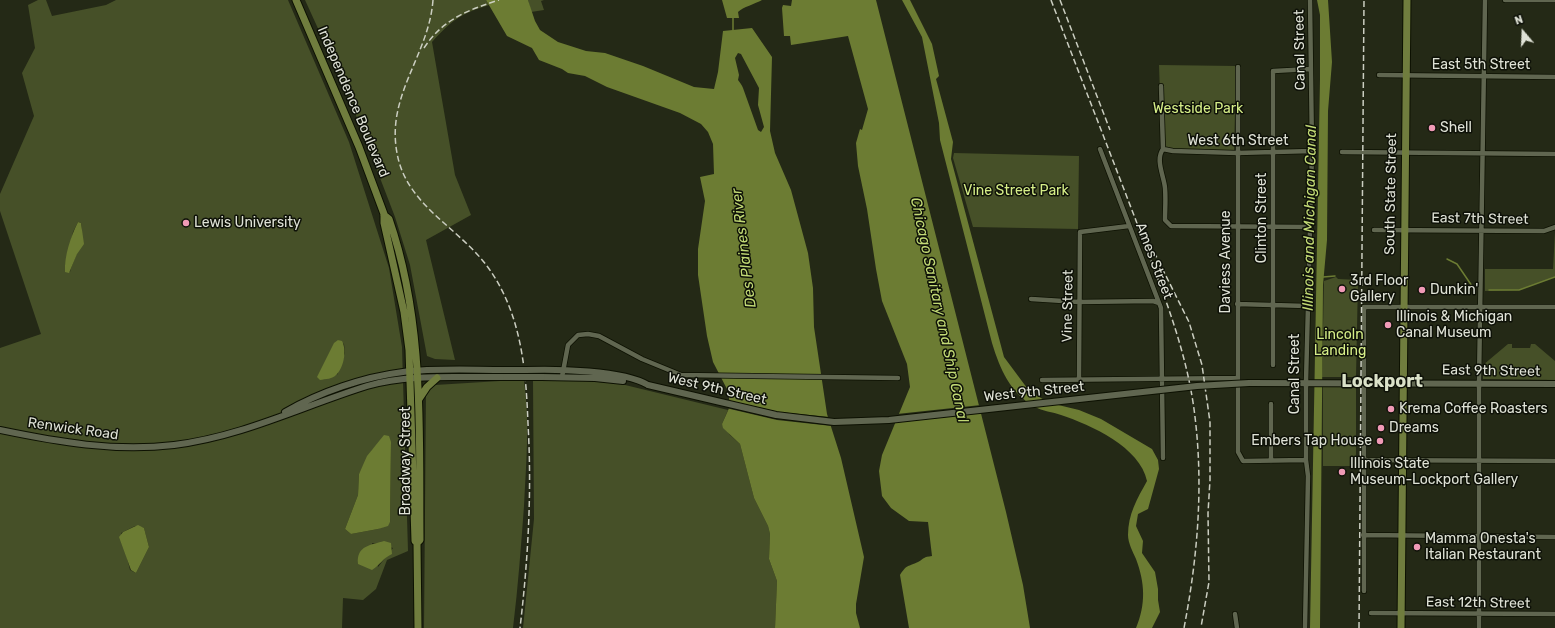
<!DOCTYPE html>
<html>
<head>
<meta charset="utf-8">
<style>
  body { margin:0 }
  #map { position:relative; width:1555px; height:628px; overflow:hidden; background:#242916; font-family:Rubik,sans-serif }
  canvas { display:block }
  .north { position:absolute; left:1503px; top:12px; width:40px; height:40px; -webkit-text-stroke:3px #0e1108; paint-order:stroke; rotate:341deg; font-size:11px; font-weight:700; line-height:16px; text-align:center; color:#dfe2d6 }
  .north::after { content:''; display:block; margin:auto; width:14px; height:18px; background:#dfe2d6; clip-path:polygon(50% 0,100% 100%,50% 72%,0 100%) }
</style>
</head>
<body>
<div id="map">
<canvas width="1555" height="628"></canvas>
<div class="north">N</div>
</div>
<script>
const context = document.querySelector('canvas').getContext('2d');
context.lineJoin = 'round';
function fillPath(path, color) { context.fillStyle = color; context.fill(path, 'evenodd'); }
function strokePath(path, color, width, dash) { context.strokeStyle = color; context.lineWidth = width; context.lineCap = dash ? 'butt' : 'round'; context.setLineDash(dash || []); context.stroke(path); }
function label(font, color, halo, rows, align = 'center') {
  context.font = font + ' Rubik,sans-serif'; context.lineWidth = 3; context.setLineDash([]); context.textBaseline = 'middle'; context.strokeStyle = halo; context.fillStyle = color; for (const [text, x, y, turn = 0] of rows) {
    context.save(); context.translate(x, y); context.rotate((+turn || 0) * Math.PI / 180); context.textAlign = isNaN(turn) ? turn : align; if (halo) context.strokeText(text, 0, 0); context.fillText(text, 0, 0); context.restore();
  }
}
fillPath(new Path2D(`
  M38,0h8l6,16 54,-11 10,-5h172l61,142 40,126 13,79 6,204 -21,9 -11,29 -13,11 -20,-2 -1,30h-342v-280l41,-14 -41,-123v-17l34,-78 -12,-43 13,-25 -7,-43zM78,222l3,1c4,18 -6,32 -11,49l-5,-5 8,-35zM338,340l6,4 1,9 -8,22zM391,442l-1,80 -12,7 -27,5 -6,-5 13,-34 1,-21 13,-24 5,-4zM135,526l9,2 5,19 -13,26 -6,-3 -9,-37zM372,543h6l15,5 -15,19z
  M305,0h181l3,5c-29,9 -37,15 -57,37l23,133 16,40 -45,25 29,120 -20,-1 -8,-3 -17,-91 -15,-48 -48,-125z
  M528,0h16l-3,1 3,9 -13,2z
  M1159,65l77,1 -2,89 -72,-3z
  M954,153l125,3 -1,73 -105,-2 -20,-69z
  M1555,232v45l-36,13 -34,1v-22h68z
  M1336,277l2,2 20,1 -2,97h-34l2,-96z
  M1508,344h4v4h18l1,-4h4l20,17v19l-72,-1v-14z
  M516,380l8,1c6,41 2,84 0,125 -3,41 -6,81 -11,122h-89l2,-238 9,-5z
  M533,381h54l34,3 107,26 -6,14 8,11 10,9 14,54 14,28 2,8 -1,25 8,22 -2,47h-252l11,-109z
  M1323,387h33v79h-33z`), '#465028');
fillPath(new Path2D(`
  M486,0h42l7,21 5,9 18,12 28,9 19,2 38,13 51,21 20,2 4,-17 5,-41 29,-3 20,29 -2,74 5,22 16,37 17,63 5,35 1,39 13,87 14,44 23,99 -8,47v9l4,15h-85l2,-47 -8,-22 1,-25 -2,-8 -14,-28 -14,-54 -17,-16 -1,-4 8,-18 -2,-15 -15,-29 -6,-26 -9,-61v-26l7,-48 -5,-24 14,-3 -1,-30 -5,-12 -7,-8 -21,-11 -73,-26 -22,-11 -17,-3 -6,-4 -23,-9 -7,-12 -25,-12zM738,53l3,1 18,34 -1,17 6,22 -3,5 -3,-2c-5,-14 -10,-28 -15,-42 -1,-3 -3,-5 -5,-8l1,-5 -4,-17z
  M722,0h40c-7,4 -19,7 -24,12l1,6h-12z
  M792,0h84l130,512 17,73 7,43h-121l-9,-53c7,-11 8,-8 18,-13 7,-4 5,-5 14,-6l-4,-34 -19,-1 -18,-13 -9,-12 -3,-25 3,-16 28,-68 -3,-23 -25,-63 -6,-32 -9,-60 -9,-43 -2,-23 4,-14 2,1 6,-21 -20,-73 -57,9 -1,-9h-6l-2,-28 1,-3 8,1z
  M902,0h8l22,44 7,32 -3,3 17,63 -2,17 53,198 26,35 20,11 29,7 22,9 51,30 6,11 1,9 -11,40 -10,5 -2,12 7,15 -1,12 13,19 3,17v11l2,12 -8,16h-16c10,-24 9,-45 0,-69 -3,-7 -8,-16 -8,-24 0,-21 9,-36 19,-54 -7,-34 -56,-56 -86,-66 -8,-3 -19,-4 -26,-8 -25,-14 -35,-38 -43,-64l-52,-203 -1,-17 -17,-86z
  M1317,0h11l4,62 -4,49 -1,129 -4,45 -3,343h-10l10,-549v-64z
  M78,222l3,1 3,21 -7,10 -8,19 -4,-1c-1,-16 6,-36 13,-50z
  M338,340l4,1c5,9 2,27 -6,34 -3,4 -11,4 -16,5l-3,-3 17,-34z
  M384,435l5,1 2,6 -1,80 -2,4 -10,3 -27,5 -6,-5 13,-34 1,-21 8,-18z
  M138,525l6,3 5,19 -13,26 -5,-3 -12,-33 4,-5z
  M384,541l7,2 1,11c-9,4 -12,11 -20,16l-14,-6c-2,-19 14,-19 26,-23z`), '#6c7c33');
fillPath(new Path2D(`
  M727,400l52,12 51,5 2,9 -55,-6 -51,-12z
  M981,405l2,8 -90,10 4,-9z`), '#242916');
strokePath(new Path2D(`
  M733,30v-14
  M1447,259l10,5 15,22
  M1323,277l12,-1
  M1489,290h30l36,-13`), '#6c7c33', 1.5);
const street = new Path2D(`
  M1505,0h50
  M1238,67v385l5,9 63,-1
  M1379,75l176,2
  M1161,86l2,63c-8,11 1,27 2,39 1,11 0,21 0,32l6,6 140,1
  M1100,149l61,159 2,150
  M1163,149l10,2 64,2 75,-2
  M1342,152l213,2
  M1374,230l170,1 11,-4
  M1031,299l48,3 74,-1 6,2
  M1237,304l70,2
  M1273,365v-294l38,-2
  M562,377l6,-32 10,-10 10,-1 11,2 43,23 39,16 217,3
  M1042,380l196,-2
  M1079,380l1,-148 49,-6
  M1271,404v57
  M1353,460l202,1
  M1363,535l192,2
  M1364,591v-284h191
  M1371,613l184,1
  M1235,614l2,14
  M1305,628l3,-152 -2,-16v-78l6,-231 -2,-151
  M1479,628v-246l6,-382`);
const secondary = new Path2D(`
  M525,370c31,-1 98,0 123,15
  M542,377l53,1 28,3
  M1249,383l306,1
  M285,412c35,-20 78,-35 118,-40 33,-4 68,-2 101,-2
  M0,430c58,12 114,22 174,15 67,-8 129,-39 193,-59 43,-13 94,-8 139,-9`);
const primary = new Path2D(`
  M296,0l63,147 25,67v9l20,89 5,38 6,191 2,2
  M384,215l5,4c36,104 30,213 31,321l-3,3 1,85
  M419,399l8,-12 10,-9
  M1401,628l6,-628`);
strokePath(street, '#0d1102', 6);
strokePath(secondary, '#0d1102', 8);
strokePath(primary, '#0d1102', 9);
strokePath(street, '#606650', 4.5);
strokePath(secondary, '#606650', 6);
strokePath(primary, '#707d3e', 7);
strokePath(new Path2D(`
  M433,0c-4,55 -47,95 -36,153 9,52 61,74 90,113 34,46 39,102 41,158 4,69 0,136 -8,204
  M1051,0c28,73 56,145 84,218 23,62 50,125 59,191 10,74 4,146 -10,219
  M1060,0l50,130
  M424,48c19,-29 44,-38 75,-48
  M1154,252l35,70 13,43 8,57v58l-2,33 1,69 -8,45
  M1359,628l5,-628`), '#cbcec1', 1.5, [6, 3]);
const secondaryBridge = new Path2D(`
  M504,370h21
  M506,377h36
  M648,385l128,30 58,7 55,-2 308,-34 52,-3`);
strokePath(secondaryBridge, '#0d1102', 8, []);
strokePath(secondaryBridge, '#606650', 6);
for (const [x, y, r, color] of [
  [1432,128,4,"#f09ab6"],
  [186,223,4,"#f09ab6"],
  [1342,289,4,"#f09ab6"],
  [1422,290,4,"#f09ab6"],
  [1388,325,4,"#f09ab6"],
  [1391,409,4,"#f09ab6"],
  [1381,428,4,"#f09ab6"],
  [1380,441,4,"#f09ab6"],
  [1342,472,4,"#f09ab6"],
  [1417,547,4,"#f09ab6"]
]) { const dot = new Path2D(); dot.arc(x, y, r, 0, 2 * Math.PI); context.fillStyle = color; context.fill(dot); strokePath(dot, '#0e1108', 1.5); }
label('14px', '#dfe2d6', '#0e1108', [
  ["Canal Street",1300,50,-91],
  ["East 5th Street",1481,65],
  ["Independence Boulevard",353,102,67],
  ["West 6th Street",1238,141],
  ["South State Street",1391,194,-89],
  ["Clinton Street",1262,218,-90],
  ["East 7th Street",1480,219,1],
  ["Ames Street",1154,261,69],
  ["Daviess Avenue",1226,262,-90],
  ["Vine Street",1068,306,-89],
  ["East 9th Street",1491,371,1],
  ["Canal Street",1295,374,-90],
  ["West 9th Street",717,389,13],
  ["West 9th Street",1034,392,-6],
  ["Renwick Road",73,429,8],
  ["Broadway Street",406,461,-90],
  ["East 12th Street",1478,603,1]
]);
label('14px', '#d6ee88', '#0e1108', [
  ["Westside Park",1198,109],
  ["Vine Street Park",1016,191],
  ["Lincoln",1340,335],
  ["Landing",1340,351]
]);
label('14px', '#dfe2d6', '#0e1108', [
  ["Shell",1440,128],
  ["Lewis University",194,223],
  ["3rd Floor",1350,281],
  ["Gallery",1350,297],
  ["Dunkin'",1430,290],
  ["Illinois & Michigan",1396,317],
  ["Canal Museum",1396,333],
  ["Krema Coffee Roasters",1399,409],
  ["Dreams",1389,428],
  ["Embers Tap House",1372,441,"right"],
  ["Illinois State",1350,464],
  ["Museum-Lockport Gallery",1350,480],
  ["Mamma Onesta's",1425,539],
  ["Italian Restaurant",1425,555]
], 'left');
label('italic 15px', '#c2da75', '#0e1108', [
  ["Illinois and Michigan Canal",1310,218,-89],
  ["Des Plaines River",744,248,-97],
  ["Chicago Sanitary and Ship Canal",939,310,78]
]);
label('bold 18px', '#dbe2c9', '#0e1108', [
  ["Lockport",1382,382]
]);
</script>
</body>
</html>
